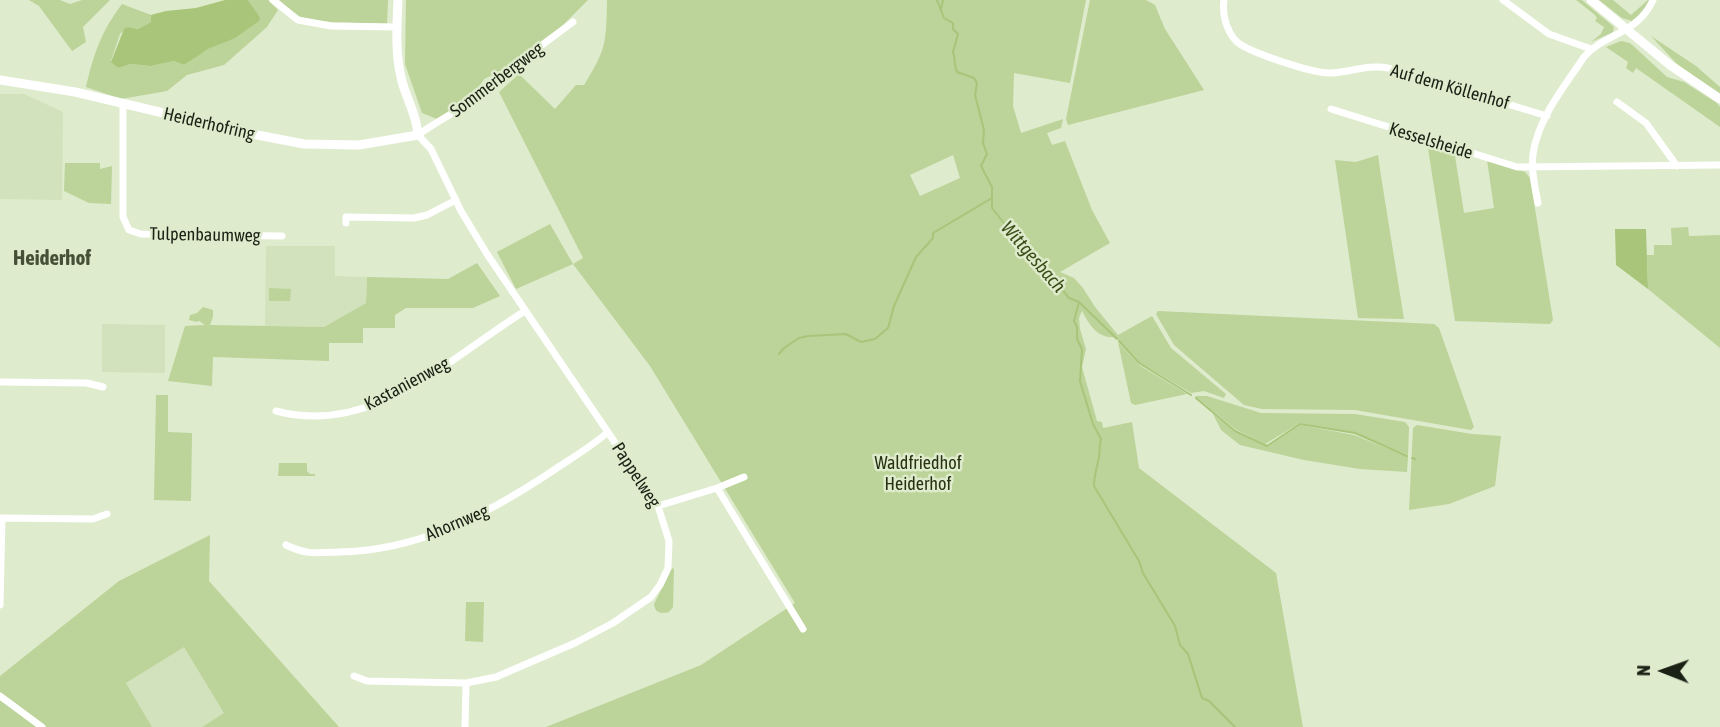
<!DOCTYPE html>
<html>
<head>
<meta charset="utf-8">
<style>
  body { margin:0 }
  #map { position:relative; width:1720px; height:727px; overflow:hidden; background:#deebcc; font-family:"Asap Condensed",sans-serif }
  canvas { display:block }
  .north { position:absolute; left:1629px; top:636px; width:70px; height:70px; -webkit-text-stroke:5px #deebcc; paint-order:stroke; rotate:271deg; font-size:19px; font-weight:700; line-height:28px; text-align:center; color:#1c2116 }
  .north::after { content:''; display:block; margin:auto; width:24px; height:32px; background:#1c2116; clip-path:polygon(50% 0,100% 100%,50% 72%,0 100%) }
</style>
</head>
<body>
<div id="map">
<canvas width="1720" height="727"></canvas>
<div class="north">N</div>
</div>
<script>
const context = document.querySelector('canvas').getContext('2d');
context.lineJoin = 'round';
function fillPath(path, color) { context.fillStyle = color; context.fill(path, 'evenodd'); }
function strokePath(path, color, width, dash) { context.strokeStyle = color; context.lineWidth = width; context.lineCap = dash ? 'butt' : 'round'; context.setLineDash(dash || []); context.stroke(path); }
function label(font, color, halo, rows, align = 'center') {
  context.font = font + ' "Asap Condensed",sans-serif'; context.lineWidth = 5; context.setLineDash([]); context.textBaseline = 'middle'; context.strokeStyle = halo; context.fillStyle = color; for (const [text, x, y, turn = 0] of rows) {
    context.save(); context.translate(x, y); context.rotate((+turn || 0) * Math.PI / 180); context.textAlign = isNaN(turn) ? turn : align; if (halo) context.strokeText(text, 0, 0); context.fillText(text, 0, 0); context.restore();
  }
}
fillPath(new Path2D(`
  M0,94h24l39,18 -1,88 -62,-1z
  M266,246h69v30l32,1 -1,26 -42,24 -59,-1z
  M102,324l63,1v48l-63,-1z
  M184,646l41,67 -23,14h-50l-26,-44z`), '#d2e2bc');
fillPath(new Path2D(`
  M29,0h31l10,4 12,-4h28l-27,27 3,15 -14,9 -33,-45z
  M248,0h20l10,10 -11,17 -43,38 -37,10 -20,16 -46,8 -35,-12c8,-34 15,-55 36,-83l29,11v7l-13,7 -10,-2 -8,7 -9,27 7,7 13,-4 20,2 23,-5 10,4c8,-5 15,-12 24,-16 19,-10 37,-14 52,-32z
  M279,0h109l-1,24 -79,-3 -17,-9z
  M406,0h182l-32,32 -59,41 -13,6 -6,9v6l-41,25 -15,-6 -17,-49z
  M607,0h479l-16,83 -56,-10 -1,33 8,27 42,-14 -2,9 -14,5 5,12 13,-4 27,69 18,33 -50,29 14,6 9,10 12,19 23,28 34,-19 19,32 55,46 -2,4 -20,-7 -13,2 -51,-30 -24,-26c-18,2 -26,-11 -34,-26l-3,7 1,11 6,20 -4,18 15,54 5,1 1,6 29,-6 7,46 137,105 27,154h-757l155,-62 94,-62 -145,-237 -77,-102 -57,25 -19,-37 53,-28 23,40 10,-6 -84,-166 20,-18 36,35 21,-24h8c23,-37 22,-42 23,-85zM953,155l7,23 -40,18 -10,-21z
  M1090,0h56l9,5 10,24 39,61 -136,35 -2,-6z
  M1576,0h6l32,27 -1,5 -22,10 10,-8 3,-7 -9,-6 2,-3 -2,-3z
  M1599,0h14l18,15 17,-15h3l-5,9 -14,12 -10,-3z
  M1651,36l45,30 24,21v8l-43,-31z
  M1621,41l9,2 37,34 17,5 33,21 3,4v20l-84,-59 -3,5 -7,-5 2,-6 -22,-15z
  M1427,142l27,8 10,63 30,-5 -7,-48 38,12 5,6 23,142 -3,4 -95,-3z
  M1378,155l3,21 23,143 -46,-1 -23,-158 21,2z
  M65,163h35v6l12,-3 -1,38 -22,-1 -25,-12z
  M1688,227l1,9 31,-1v113l-72,-59 -1,-34h7v-10h18l-1,-17z
  M477,263l23,33 -27,12h-67l-11,7v13h-32v15h-34v18l-116,-4 -1,29 -44,-5 17,-55 20,-1 -6,-4 -3,1 -7,-2 1,-5 7,-2 6,-6 10,3v7l-3,8 114,2 42,-24 1,-26 81,2z
  M269,288l22,1 -1,12h-21z
  M1158,311l276,13 5,4 35,99 -3,3 -116,-20 -93,-1 -18,-4 -70,-60 -18,-31z
  M1118,342l21,23 48,29 -52,11 -4,-2z
  M156,395h12v37l24,1 -1,68 -37,-1z
  M1195,396h12l54,17 94,1 50,8 4,5 -1,28 -53,-22 -55,-10 -35,21 -30,-15z
  M1213,414l21,17 33,16 33,-22 54,10 54,22 -1,15 -47,-3 -56,-9 -64,-15 -19,-15z
  M1417,425l55,9 29,2 -6,50 -46,18 -40,6 4,-82z
  M279,463h28v8l3,3h5v2h-37z
  M210,535l-1,46 130,146h-137l22,-14 -40,-66 -58,36 26,44h-152v-51l119,-95z
  M672,568l2,1 -1,38 -4,5c-8,2 -14,1 -15,-8z
  M466,602h18l-1,40 -18,-1z`), '#bcd399');
fillPath(new Path2D(`
  M225,0h23l12,17 -1,4 -24,17 -27,11 -24,16 -10,-4 -23,5 -20,-2 -13,4 -7,-6 13,-33 4,-2 10,2 13,-7v-7l15,-4 30,-3z
  M1615,229h31l2,60 -32,-24z`), '#a8c57a');
strokePath(new Path2D(`
  M937,0l7,18 9,5v6l5,5 -5,18c3,6 0,12 4,20l17,6 3,5 -2,12 9,35 -1,13 4,11 -6,12 11,21v21l45,57 11,7 21,26 10,4 -5,19 3,6v12l5,10 -2,32 13,43 8,15c-2,7 -1,11 -2,18 -2,11 -5,18 -5,29l45,75 4,12 32,53 5,19 8,9 14,44 7,3 26,26
  M941,9l2,-9
  M1080,303l37,36
  M1119,341l20,22 52,32
  M779,354l5,-6 15,-10 9,-2 38,-2 15,8 14,-3 13,-11 6,-22 22,-49 17,-19v-5l59,-35
  M1196,398l39,33 32,15 33,-22 55,9 52,23
  M1412,458l3,1`), '#a8c57a', 2);
strokePath(new Path2D(`
  M273,0l25,20 33,6 66,1
  M1224,0c-2,14 2,30 12,41 11,11 76,32 93,32 20,0 38,-9 59,-5l159,48
  M1503,0l46,34 42,15
  M1617,102l29,21 31,43
  M123,104v113l6,13 12,4 141,2
  M1331,109l186,58 203,-2
  M1538,203c-3,-16 -7,-33 -5,-49 5,-36 32,-68 51,-97 22,-25 53,-22 69,-57
  M346,223v-6l68,1 13,-3 29,-15
  M0,382l87,1 16,4
  M276,411c97,26 173,-53 249,-100
  M717,488l86,141
  M658,506l59,-18 27,-11
  M0,518l93,1 14,-5
  M286,545c20,10 31,8 52,7 80,-1 148,-37 213,-80 19,-13 40,-25 57,-40
  M0,605l2,-87
  M354,676l13,5 99,2 30,-6 79,-34 38,-20 38,-26 9,-12 8,-17 1,-27 -11,-35 -171,-252 -26,-43 -30,-62 -13,-14c24,-18 50,-27 70,-50l85,-63
  M0,696l42,31
  M465,727l1,-44`), '#fff', 7);
strokePath(new Path2D(`
  M1591,0l79,65 50,34
  M0,80l75,12 177,42 52,10 55,1 59,-10c-1,-21 -13,-38 -17,-58 -6,-25 -4,-52 -3,-77`), '#fff', 9);
label('18px', '#1c2116', '#deebcc', [
  ["Sommerbergweg",497,80,-37],
  ["Auf dem Köllenhof",1450,87,16],
  ["Heiderhofring",209,124,13],
  ["Kesselsheide",1431,141,17],
  ["Tulpenbaumweg",205,235,1],
  ["Kastanienweg",407,384,-28],
  ["Pappelweg",636,475,57],
  ["Ahornweg",457,523,-23]
]);
label('18px', '#263111', '#deebcc', [
  ["Waldfriedhof",918,463],
  ["Heiderhof",918,484]
]);
label('italic 19px', '#3b4d17', '#deebcc', [
  ["Wittgesbach",1033,257,49]
]);
label('bold 21px', '#465036', '#deebcc', [
  ["Heiderhof",52,258]
]);
</script>
</body>
</html>
